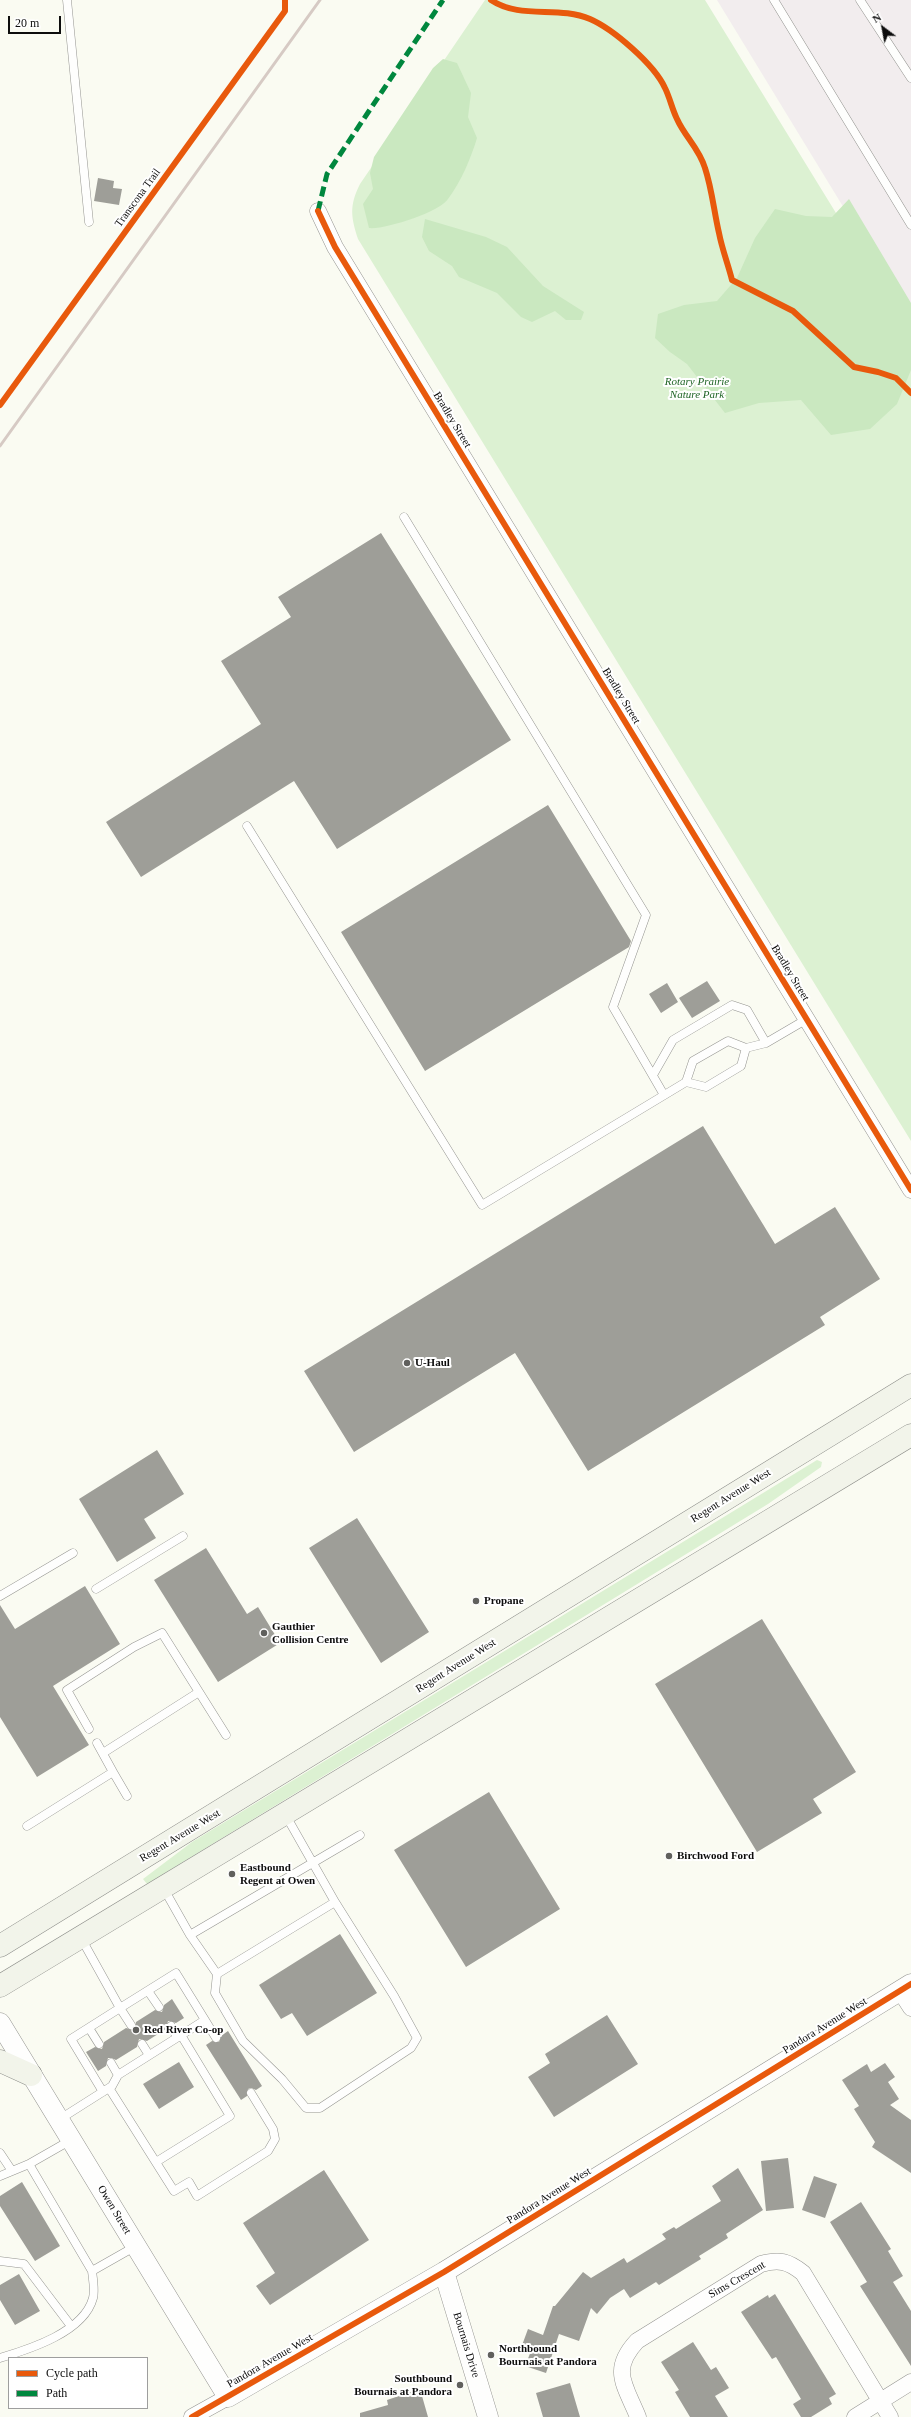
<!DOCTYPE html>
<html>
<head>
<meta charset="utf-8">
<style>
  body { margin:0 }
  #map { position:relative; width:911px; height:2417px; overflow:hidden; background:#fafbf2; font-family:Georgia,serif }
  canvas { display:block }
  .legend { position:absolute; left:8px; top:2357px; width:140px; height:52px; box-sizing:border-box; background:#fff; border:1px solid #9e9e9e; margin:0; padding:5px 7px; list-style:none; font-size:12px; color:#0d0d0d }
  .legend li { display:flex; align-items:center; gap:8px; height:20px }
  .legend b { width:20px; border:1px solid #9e9e9e }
  .north { position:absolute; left:863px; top:8px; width:40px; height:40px; -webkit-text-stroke:3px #fff; paint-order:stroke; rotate:328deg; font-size:11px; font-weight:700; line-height:16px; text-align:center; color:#0d0d0d }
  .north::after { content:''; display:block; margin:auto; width:14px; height:18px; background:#0d0d0d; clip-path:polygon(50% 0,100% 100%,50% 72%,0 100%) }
  .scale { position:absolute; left:8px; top:16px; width:53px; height:18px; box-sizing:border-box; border:2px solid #0d0d0d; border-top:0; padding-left:5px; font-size:12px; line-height:14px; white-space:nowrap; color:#0d0d0d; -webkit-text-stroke:3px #fff; paint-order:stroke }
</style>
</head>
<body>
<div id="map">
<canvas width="911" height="2417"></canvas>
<ul class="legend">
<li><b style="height:5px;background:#e8590c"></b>Cycle path</li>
<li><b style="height:5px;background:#00873e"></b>Path</li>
</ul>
<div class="north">N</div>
<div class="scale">20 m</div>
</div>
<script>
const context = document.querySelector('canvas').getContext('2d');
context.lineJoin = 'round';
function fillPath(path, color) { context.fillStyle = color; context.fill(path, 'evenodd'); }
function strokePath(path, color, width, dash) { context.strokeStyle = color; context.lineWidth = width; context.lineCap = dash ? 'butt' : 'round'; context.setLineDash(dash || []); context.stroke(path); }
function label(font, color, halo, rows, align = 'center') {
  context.font = font + ' Georgia,serif'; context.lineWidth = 4; context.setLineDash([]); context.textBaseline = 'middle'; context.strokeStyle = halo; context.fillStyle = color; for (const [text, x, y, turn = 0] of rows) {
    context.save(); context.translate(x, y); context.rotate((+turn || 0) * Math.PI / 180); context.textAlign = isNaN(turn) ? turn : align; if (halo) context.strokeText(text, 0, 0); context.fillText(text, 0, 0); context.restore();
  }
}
fillPath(new Path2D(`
  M717,0h194v318z`), '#f2edee');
fillPath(new Path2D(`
  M485,0h220l206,335v806l-553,-902c-7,-22 -9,-33 2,-55z
  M817,1460l5,2 -1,5 -53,37 -621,380 -4,-5 49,-37z`), '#dcf1d2');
fillPath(new Path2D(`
  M443,59l14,4 14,30 -3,24 9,21c-6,20 -16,44 -29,61 -8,13 -64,31 -79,29l-6,-24 10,-15 -3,-16 4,-16 59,-89z
  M849,199l62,104v67l-14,34 -27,25 -39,6 -30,-35 -42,3 -34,10 -38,-49 -17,-12 -15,-14 3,-24 26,-9 33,-4 20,-23 18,-40 20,-29 31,7 26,1z
  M425,219l61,18 21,10 36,39 41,26 -3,8h-15l-11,-9 -23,11 -11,-5 -24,-24 -38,-16 -7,-11 -23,-15 -7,-14z`), '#cae8c0');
fillPath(new Path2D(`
  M98,178l16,3 -1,7 9,1 -3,16 -25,-4z
  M381,533l130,207 -174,109 -43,-68 -153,96 -35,-55 155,-98 -40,-63 70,-44 -13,-20z
  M548,805l83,136 -2,6 -204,124 -84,-139z
  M707,981l13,20 -28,17 -13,-20z
  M667,983l11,19 -17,11 -12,-19z
  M703,1126l72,118 60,-37 45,72 -60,38 5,8 -237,146 -73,-118 -161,99 -50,-81z
  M157,1450l27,44 -40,25 12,19 -39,24 -38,-63z
  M357,1518l72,114 -48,31 -72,-115z
  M206,1548l41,66 11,-7 22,36 -62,39 -64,-102z
  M85,1586l35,58 -67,42 36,59 -52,32 -37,-60v-112l15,24z
  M762,1619l94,153 -43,27 9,14 -65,39 -102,-168z
  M489,1792l71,117 -94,58 -72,-117z
  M340,1934l37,59 -70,43 -15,-23 -11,6 -22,-34z
  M172,1999l12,19 -8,5 -8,-2 -2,8 -19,12 -8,-2 -2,8 -21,13 -5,-2h-3l-2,8 -8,5 -12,-19 9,-5 7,2 2,-7 22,-14 8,2 2,-8 19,-12 7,2 2,-7z
  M607,2015l31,49 -84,53 -26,-40 22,-14 -5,-9z
  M228,2031l34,55 -6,4 -5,-2 -3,1 -1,7 -6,4 -35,-55 6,-4 7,1 2,-6z
  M179,2062l15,25 -35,22 -16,-25z
  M885,2063l10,14 -7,5 11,17 -9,6 21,15v53l-39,-26 3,-5 -21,-33 5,-3 -17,-26 25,-16 4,8z
  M788,2158l6,50 -28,3 -5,-50z
  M738,2168l25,42 -37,24 2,4 -29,18 2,3 -42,26 -3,-3 -26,16 -6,-9 -14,9 -13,16 -6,-6 -12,33 -20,-7 -13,39 -21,-7 6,-15 -10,-3 7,-19 15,6 10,-29h2l28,-34 8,6 33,-20 3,5 39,-24 -4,-5 12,-7 2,2 45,-28 -9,-15z
  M324,2170l45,70 -99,65 -14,-19 19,-13 -32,-50z
  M814,2176l23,8 -12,34 -23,-8z
  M22,2182l38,64 -25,15 -35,-55v-10z
  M861,2202l30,47 -3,2 15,25 -10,6 18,29v55l-51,-80 7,-4 -37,-60z
  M19,2274l21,37 -25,14 -15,-25v-15z
  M775,2294l61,100 -7,4 3,6 -21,13h-10l-8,-13 8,-5 -25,-42 -4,2 -31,-47 27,-17 1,3z
  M693,2342l18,28 5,-3 13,21 -14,8 13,21h-38l-15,-25 4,-2 -18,-28z
  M570,2383l10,34h-37l-7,-24z
  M420,2389l8,28h-68v-4l28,-8 -1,-5z`), '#9e9e98');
const service = new Path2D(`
  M67,0l22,222
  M774,0l137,225
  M860,0l51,78
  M404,517l242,398 -33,92 51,88
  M247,826l235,379 204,-123
  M746,1048l-5,18 -35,21 -20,-5 7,-21 35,-20 18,7 20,-5 41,-24
  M653,1075l20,-35 59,-35 15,5 19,33
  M96,1589l87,-53
  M0,1596l73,-43
  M89,1729l-22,-39 67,-43 28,-14 64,102
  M97,1743l16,29
  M103,1753l96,-61
  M285,1814l50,88
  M27,1826l86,-54 14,24
  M164,1889l26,46 27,39 118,-72 59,94 23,42 -6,10 -91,60h-14l-24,-29 -39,-38 -28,-48 2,-19
  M190,1935l170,-100
  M81,1938l39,70 -49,31 32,53
  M148,1991l11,16
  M131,2025l-11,-17 56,-35 29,47
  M171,2026l6,11
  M89,2028l10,16
  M142,2044l7,11
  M111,2063l7,12
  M109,2088l65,103 15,-9 8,14 71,-45 7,-12 -2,-10 -22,-36
  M60,2119l52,-33 6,-11 87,-55 11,18
  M71,2140l-42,24 63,107 44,-25
  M0,2153l12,18
  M156,2162l74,-46 -49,-81
  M0,2176l29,-12
  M0,2261l24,3 47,62
  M0,2358c30,-9 84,-26 93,-60 2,-7 0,-19 -1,-27`);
const minor = new Path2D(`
  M318,211l17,36 576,943
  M900,1991l11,17
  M192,2417l36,-20
  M638,2417c-13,-32 -28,-47 -1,-76l124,-77c18,-5 27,-3 42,9l87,144
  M855,2417l56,-35`);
const tertiary = new Path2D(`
  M0,2023l228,374 216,-125 467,-288
  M444,2272l44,145`);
const secondary = new Path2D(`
  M0,1946l911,-561
  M0,1986l911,-551
  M0,2061l31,14`);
strokePath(service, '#949490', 9);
strokePath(minor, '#949490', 17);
strokePath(tertiary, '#949490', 21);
strokePath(secondary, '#8a8b87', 23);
strokePath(service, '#fefefd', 8);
strokePath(minor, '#fefefd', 16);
strokePath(tertiary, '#fefefd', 20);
strokePath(secondary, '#f2f4ea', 22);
strokePath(new Path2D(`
  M0,446l320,-446`), '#d6cac4', 3);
strokePath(new Path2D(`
  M318,211l9,-37 116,-174`), '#00873e', 5, [10, 5]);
strokePath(new Path2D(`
  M491,0c30,20 67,5 99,19 23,10 64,45 75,69 5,10 7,21 12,31 8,18 22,29 28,49 7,21 9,44 14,65 3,16 9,31 13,47l61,31 61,56 24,5 18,6 15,15
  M318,211l17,36 576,943
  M0,405l285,-394v-11
  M192,2417l252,-145 467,-288`), '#e8590c', 6);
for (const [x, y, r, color] of [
  [407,1363,4,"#60605d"],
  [476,1601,4,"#60605d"],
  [264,1633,4,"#60605d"],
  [669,1856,4,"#60605d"],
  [232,1874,4,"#60605d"],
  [136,2030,4,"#60605d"],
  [491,2355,4,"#60605d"],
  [460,2385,4,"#60605d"]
]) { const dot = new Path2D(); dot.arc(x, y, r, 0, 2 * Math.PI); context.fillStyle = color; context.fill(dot); strokePath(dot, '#fff', 1.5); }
label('11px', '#0d0d0d', '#fff', [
  ["Transcona Trail",138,198,-54],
  ["Bradley Street",452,420,59],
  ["Bradley Street",621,696,59],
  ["Bradley Street",790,973,59],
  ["Regent Avenue West",731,1496,-32],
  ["Regent Avenue West",456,1666,-32],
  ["Regent Avenue West",180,1836,-31],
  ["Pandora Avenue West",825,2026,-32],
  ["Pandora Avenue West",549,2196,-32],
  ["Owen Street",114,2210,59],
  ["Sims Crescent",737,2280,-30],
  ["Bournais Drive",466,2345,73],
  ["Pandora Avenue West",270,2361,-30]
]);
label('italic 11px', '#1f6425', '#fff', [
  ["Rotary Prairie",697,382],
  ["Nature Park",697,395]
]);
label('bold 11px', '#0d0d0d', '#fff', [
  ["U-Haul",415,1363],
  ["Propane",484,1601],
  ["Gauthier",272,1627],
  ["Collision Centre",272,1640],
  ["Birchwood Ford",677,1856],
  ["Eastbound",240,1868],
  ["Regent at Owen",240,1881],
  ["Red River Co-op",144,2030],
  ["Northbound",499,2349],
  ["Bournais at Pandora",499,2362],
  ["Southbound",452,2379,"right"],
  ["Bournais at Pandora",452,2392,"right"]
], 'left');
</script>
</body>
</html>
